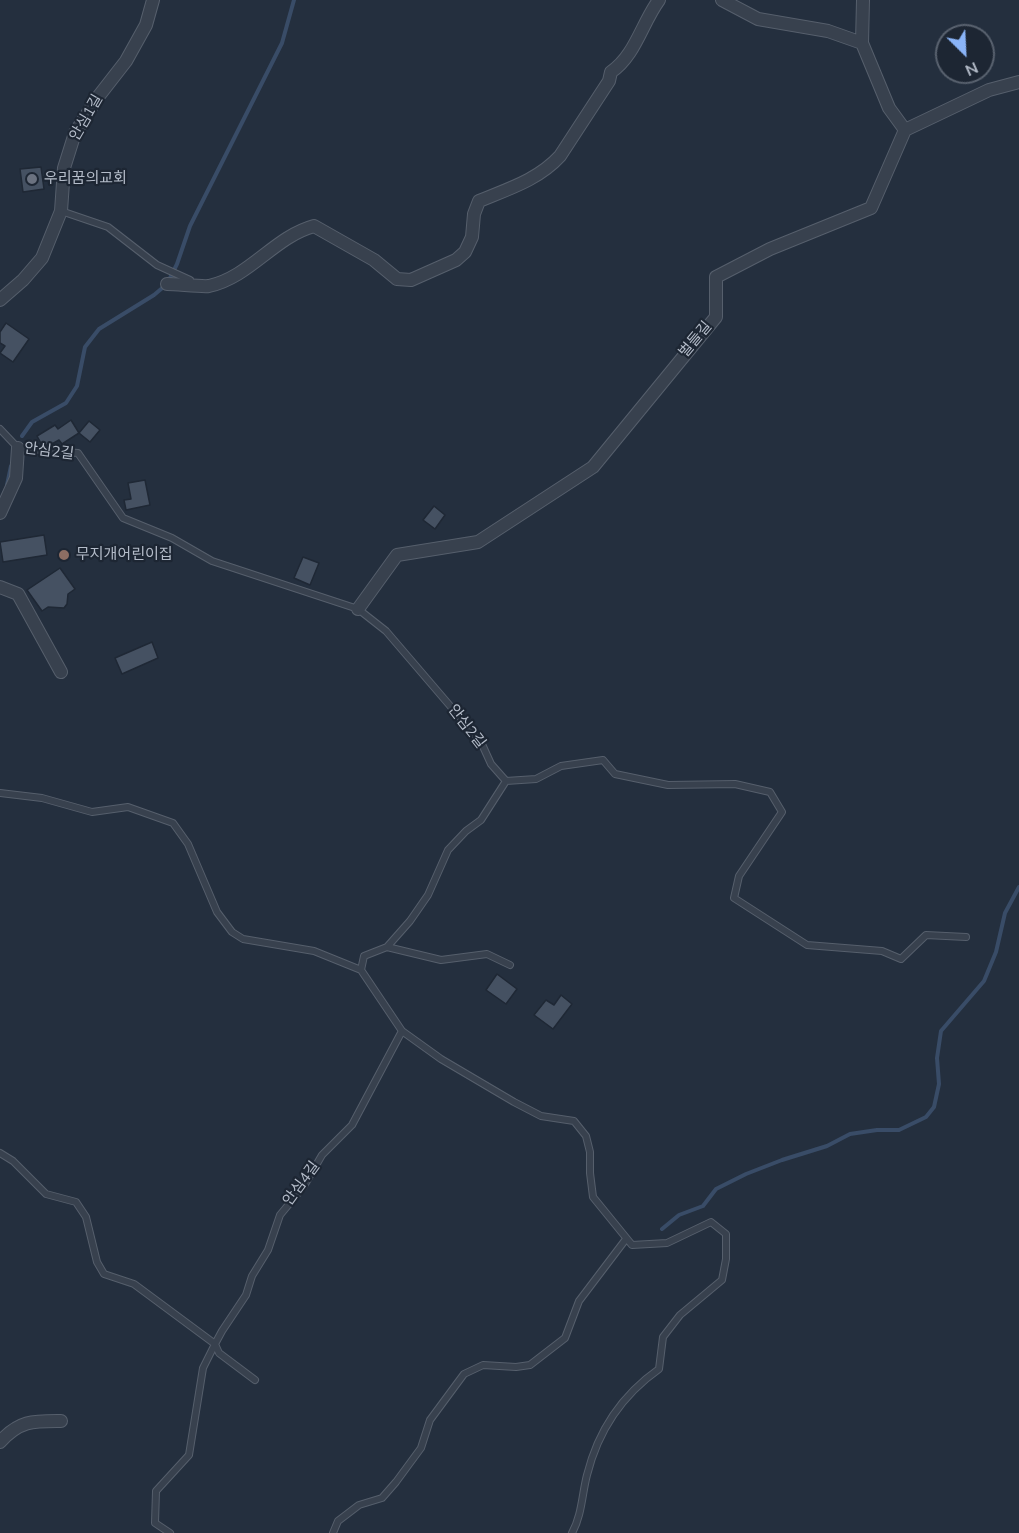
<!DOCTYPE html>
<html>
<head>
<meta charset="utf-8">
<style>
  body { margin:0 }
  #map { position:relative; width:1019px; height:1533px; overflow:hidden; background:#242f3e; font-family:"Nunito Sans",sans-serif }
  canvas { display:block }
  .north { position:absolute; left:935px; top:24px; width:60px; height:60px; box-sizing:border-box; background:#1d2633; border:2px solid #59626f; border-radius:50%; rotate:156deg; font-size:16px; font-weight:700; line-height:24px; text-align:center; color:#b4bcc9 }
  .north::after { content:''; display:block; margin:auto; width:21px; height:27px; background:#8ab4f8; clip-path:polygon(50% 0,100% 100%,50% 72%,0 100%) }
</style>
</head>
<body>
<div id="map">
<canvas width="1019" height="1533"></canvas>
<div class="north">N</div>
</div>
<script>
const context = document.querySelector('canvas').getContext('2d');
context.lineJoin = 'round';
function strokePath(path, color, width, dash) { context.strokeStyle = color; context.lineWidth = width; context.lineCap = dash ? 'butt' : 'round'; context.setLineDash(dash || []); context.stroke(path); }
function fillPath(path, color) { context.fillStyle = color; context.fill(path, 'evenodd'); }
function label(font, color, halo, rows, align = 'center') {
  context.font = font + ' "Nunito Sans","Noto Sans KR",sans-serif'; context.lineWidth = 4.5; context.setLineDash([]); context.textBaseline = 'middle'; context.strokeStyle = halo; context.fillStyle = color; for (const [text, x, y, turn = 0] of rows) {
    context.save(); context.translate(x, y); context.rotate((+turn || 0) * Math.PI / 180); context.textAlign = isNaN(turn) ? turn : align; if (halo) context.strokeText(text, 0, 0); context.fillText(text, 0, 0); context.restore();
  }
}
strokePath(new Path2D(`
  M22,436l10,-14 34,-19 11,-17 8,-39 14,-18 55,-34 13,-11 10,-20 13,-38 92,-183 12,-43
  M7,485l4,-19
  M662,1229l17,-14 24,-9 13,-17 30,-15 36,-14 45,-14 23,-12 27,-4h22l27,-13 8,-10 5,-23 -2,-26 4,-27 43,-50 12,-29 9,-39 14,-26`), '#394c67', 4);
const building = new Path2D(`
  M41,167l3,22 -21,3 -3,-23z
  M6,323l23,16 -16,23 -13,-9 5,-7 -5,-3v-11z
  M71,420l8,13 -17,11 -3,-4 -9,5h-8l-5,-9 18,-11 3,4z
  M89,421l11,9 -10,12 -11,-9z
  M145,480l5,25 -24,5 -2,-10 7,-1 -3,-16z
  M434,506l11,9 -10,14 -12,-9z
  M44,535l3,20 -44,7 -3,-20z
  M303,557l16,6 -9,22 -16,-7z
  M60,568l15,21 -7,5 -1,10 -3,4 -16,-1 -6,4 -15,-21z
  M152,642l6,16 -36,16 -7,-16z
  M497,974l20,15 -11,15 -20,-14z
  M561,995l11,9 -19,25 -19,-14 12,-15 8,5z`);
fillPath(building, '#455162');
strokePath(building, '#1f2835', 1.5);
const service = new Path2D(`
  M61,211l47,16 49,38 33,15
  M0,429l18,19 60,5 45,65 49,20 40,23 146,48 28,22 95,111 10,22 15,17 30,-2 25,-13 42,-6 12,14 53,11 67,-1 35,8 12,20 -43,64 -5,22 73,47 75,6 19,8 25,-24 40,2
  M0,793l42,5 50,14 36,-5 45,16 15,21 29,68 15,20 11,7 71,12 47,19 41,61 39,28 73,43 27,14 33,5 12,15 4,16v21l3,24 39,48 35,-2 44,-21 15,12v25l-4,21 -42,35 -17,22 -4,32c-37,26 -61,62 -72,106 -5,19 -5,40 -15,58
  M387,947l54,13 46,-6 23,11
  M361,970l3,-14 23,-9 23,-26 18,-26 20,-45 18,-19 15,-11 25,-39
  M0,1153l13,8 33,33 30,8 10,15 11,45 7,12 30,10 81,60 7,-13 24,-36 6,-19 16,-26 12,-35 24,-29 18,-31 30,-30 50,-94
  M215,1344l4,9 36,27
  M170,1533l-15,-10 1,-32 33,-36 14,-87 12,-24
  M333,1533l5,-12 21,-16 23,-7 14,-16 25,-34 9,-28 34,-46 19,-9 33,2 14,-2 35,-27 14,-37 47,-62`);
const minor = new Path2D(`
  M722,0l36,19 70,12 34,12
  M863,0l-1,43 27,65 16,22
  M167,284c10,0 35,3 42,2 41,-9 65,-49 105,-60l60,34 23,19 14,1 45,-20 9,-8 7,-15 2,-23 5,-13c29,-12 59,-21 81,-45l49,-75 2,-9c24,-16 31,-49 48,-72
  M0,300l23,-20 19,-22 19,-47 3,-43 11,-35 23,-36 28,-36 20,-36 7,-25
  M0,513l16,-35 2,-30
  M0,587l18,7 43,78
  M358,609l39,-54 81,-13 115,-75 123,-150v-40l54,-28 101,-41 34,-78 84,-40 30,-8
  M0,1442c20,-22 34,-21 61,-21`);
strokePath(service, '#565f6c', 8);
strokePath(minor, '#565f6c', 14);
strokePath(service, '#38414e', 6);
strokePath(minor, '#38414e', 12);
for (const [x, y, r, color] of [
  [32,179,6,"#6b7280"],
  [64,555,6,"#8d6e63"]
]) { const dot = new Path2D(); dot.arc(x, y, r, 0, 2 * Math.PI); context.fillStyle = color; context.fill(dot); strokePath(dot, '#1d2633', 2); }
label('15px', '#b4bcc9', '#1d2633', [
  ["안심1길",87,118,-60],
  ["벌들길",696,340,-50],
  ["안심2길",49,452,7],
  ["안심2길",466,727,52],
  ["안심4길",302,1184,-54]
]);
label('15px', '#b4bcc9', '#1d2633', [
  ["우리꿈의교회",44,179],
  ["무지개어린이집",76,555]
], 'left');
</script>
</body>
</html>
